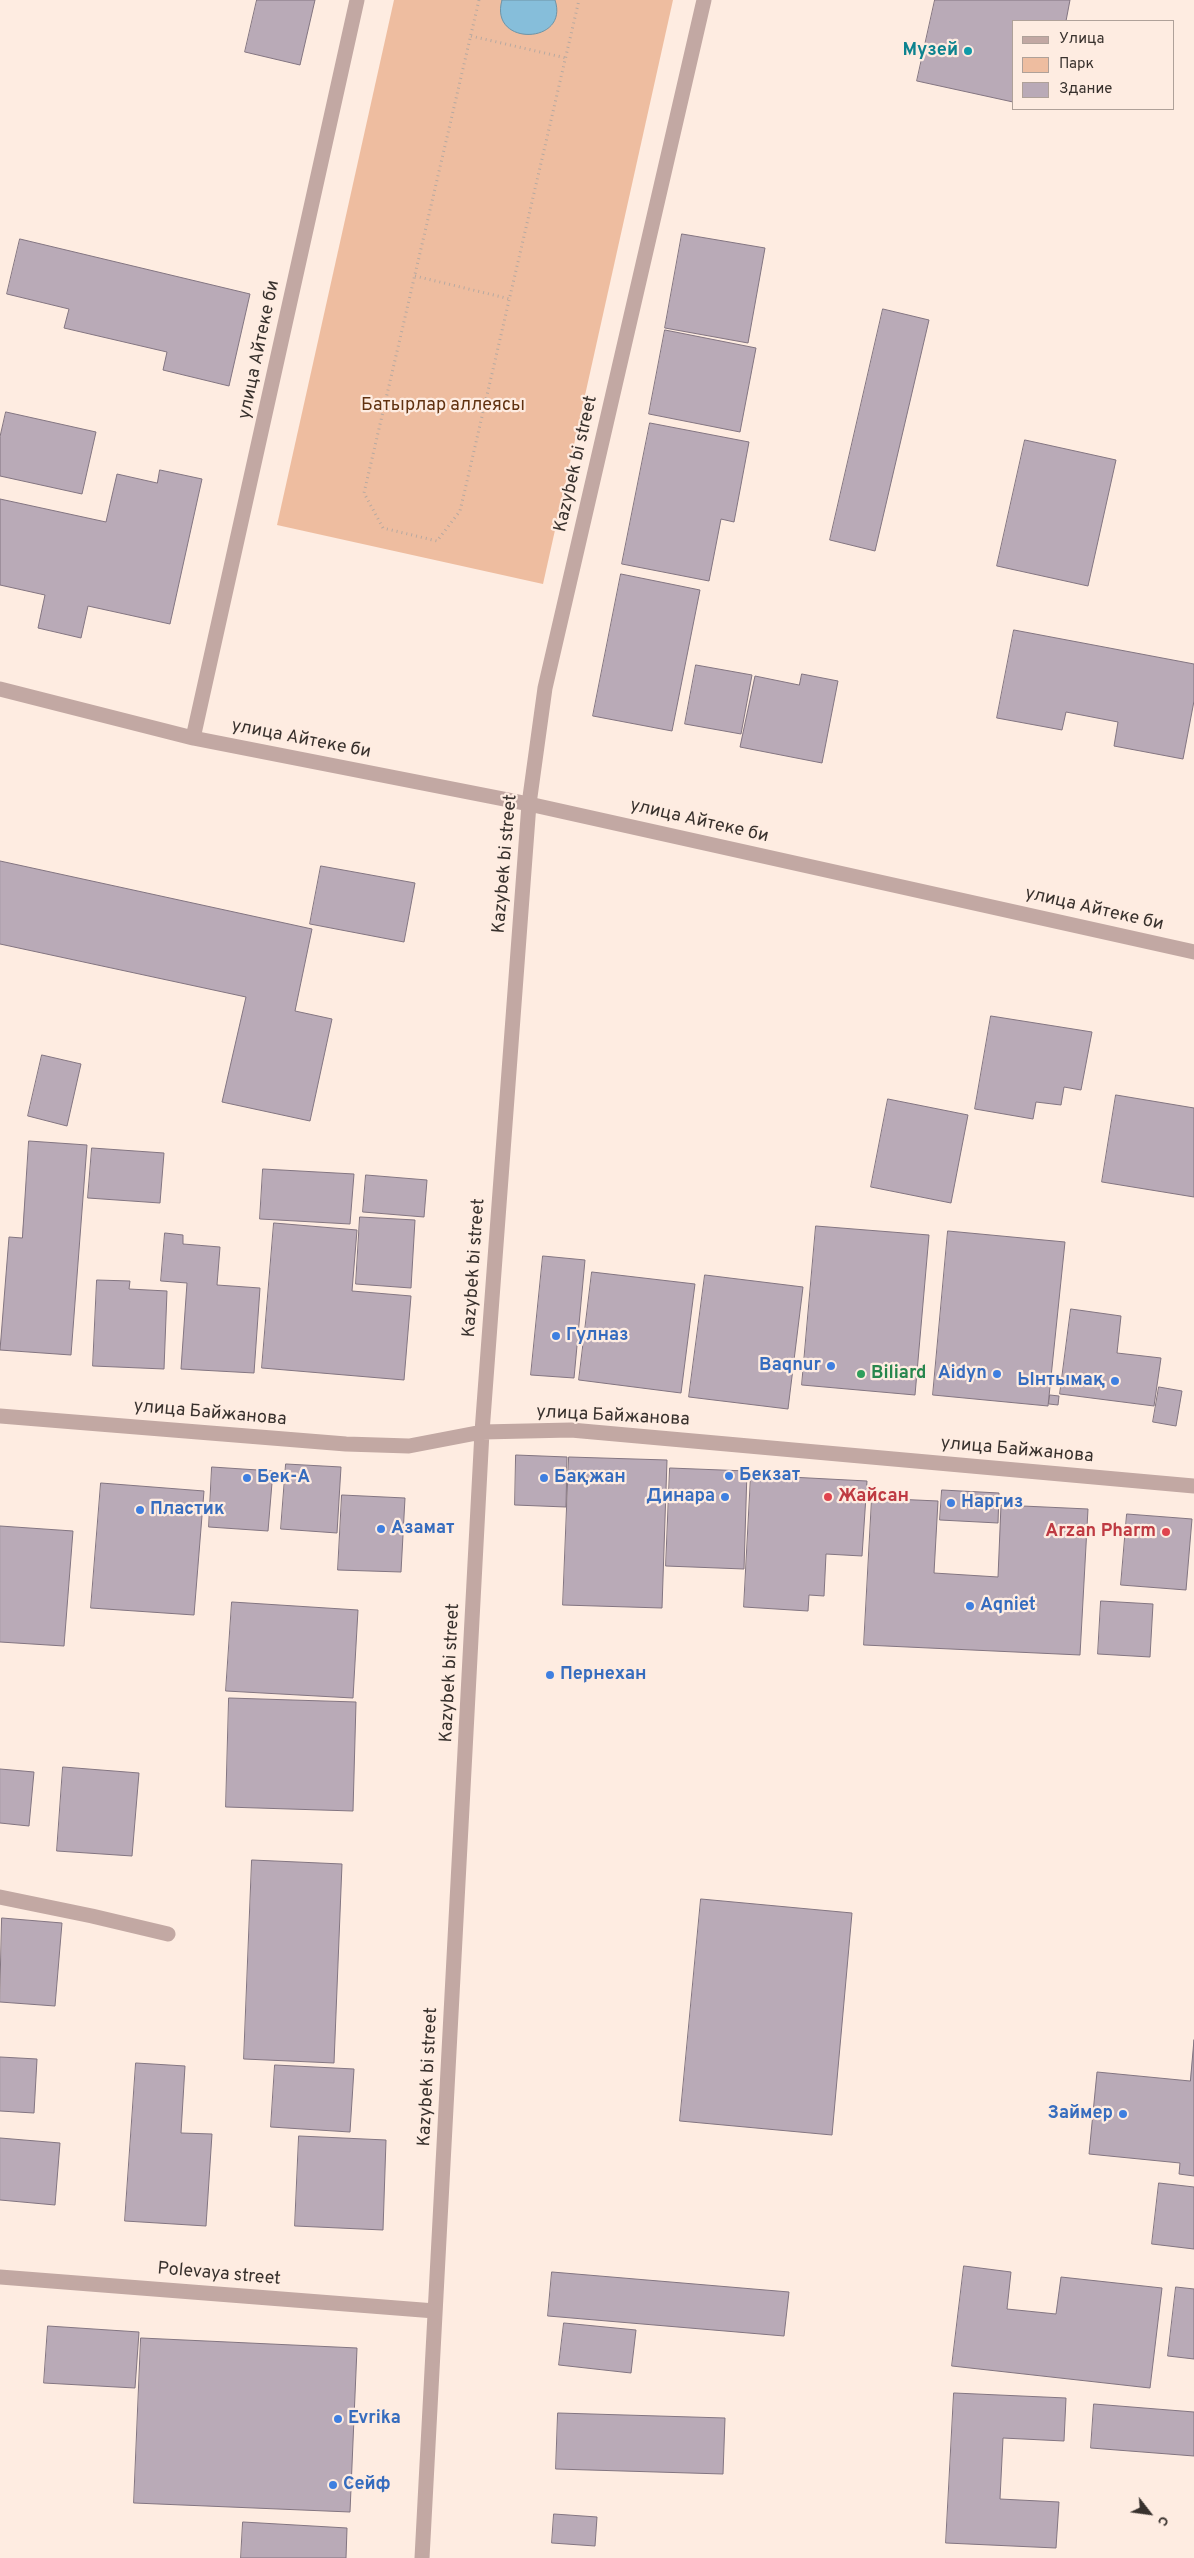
<!DOCTYPE html>
<html>
<head>
<meta charset="utf-8">
<style>
  body { margin:0 }
  #map { position:relative; width:1194px; height:2558px; overflow:hidden; background:#feece1; font-family:Overpass,sans-serif }
  canvas { display:block }
  .legend { position:absolute; left:1012px; top:20px; width:162px; height:90px; box-sizing:border-box; background:#feece1; border:1px solid #afa199; margin:0; padding:6px 9px; list-style:none; font-size:15px; color:#38312d }
  .legend li { display:flex; align-items:center; gap:10px; height:25px }
  .legend b { width:25px; border:1px solid #afa199 }
  .north { position:absolute; left:1124px; top:2488px; width:50px; height:50px; -webkit-text-stroke:4px #feece1; paint-order:stroke; rotate:120deg; font-size:14px; font-weight:700; line-height:20px; text-align:center; color:#38312d }
  .north::after { content:''; display:block; margin:auto; width:18px; height:22px; background:#38312d; clip-path:polygon(50% 0,100% 100%,50% 72%,0 100%) }
</style>
</head>
<body>
<div id="map">
<canvas width="1194" height="2558"></canvas>
<ul class="legend">
<li><b style="height:6px;background:#c2a8a3"></b>Улица</li>
<li><b style="height:14px;background:#eebda0"></b>Парк</li>
<li><b style="height:14px;background:#b9aab7"></b>Здание</li>
</ul>
<div class="north">С</div>
</div>
<script>
const context = document.querySelector('canvas').getContext('2d');
context.lineJoin = 'round';
function fillPath(path, color) { context.fillStyle = color; context.fill(path, 'evenodd'); }
function strokePath(path, color, width, dash) { context.strokeStyle = color; context.lineWidth = width; context.lineCap = dash ? 'butt' : 'round'; context.setLineDash(dash || []); context.stroke(path); }
function label(font, color, halo, rows, align = 'center') {
  context.font = font + ' Overpass,sans-serif'; context.lineWidth = 4.5; context.setLineDash([]); context.textBaseline = 'middle'; context.strokeStyle = halo; context.fillStyle = color; for (const [text, x, y, turn = 0] of rows) {
    context.save(); context.translate(x, y); context.rotate((+turn || 0) * Math.PI / 180); context.textAlign = isNaN(turn) ? turn : align; if (halo) context.strokeText(text, 0, 0); context.fillText(text, 0, 0); context.restore();
  }
}
fillPath(new Path2D(`
  M394,0h279l-130,584 -266,-59z`), '#eebda0');
const water = new Path2D(`
  M502,0h53c15,45 -67,47 -53,0z`);
fillPath(water, '#86beda');
strokePath(water, '#6f94a6', 1);
const building = new Path2D(`
  M257,0h58l-15,65 -55,-13z
  M935,0h135l-4,21h-53v81l-96,-21z
  M682,234l83,14 -17,95 -83,-15z
  M20,239l230,55 -21,92 -66,-16 4,-18 -103,-24 5,-19 -62,-15z
  M883,309l46,11 -54,231 -45,-11z
  M665,330l91,18 -16,84 -91,-18z
  M6,412l90,20 -14,62 -82,-18v-39z
  M650,423l99,19 -15,80 -13,-3 -12,62 -87,-17z
  M1025,440l91,20 -28,126 -91,-20z
  M160,470l42,9 -32,145 -82,-18 -7,32 -43,-10 7,-33 -45,-10v-86l106,23 11,-48 40,9z
  M621,574l79,16 -28,141 -79,-15z
  M1014,630l180,34v37l-11,58 -69,-13 4,-24 -52,-10 -4,18 -65,-12z
  M696,665l56,10 -11,59 -56,-10z
  M802,674l36,7 -16,82 -82,-16 15,-71 44,9z
  M0,861l312,68 -17,82 37,8 -22,102 -88,-19 24,-105 -246,-53z
  M321,866l94,17 -11,59 -94,-18z
  M991,1016l101,16 -11,58 -17,-3 -3,18 -25,-3 -3,17 -58,-10z
  M42,1055l39,9 -14,62 -39,-10z
  M1116,1095l78,13v89l-92,-15z
  M888,1099l80,16 -17,88 -80,-16z
  M29,1141l58,4 -16,210 -71,-5 9,-113 13,1z
  M92,1148l72,5 -4,50 -72,-5z
  M263,1169l91,5 -4,50 -90,-5z
  M366,1175l61,5 -3,37 -61,-5z
  M360,1217l55,3 -4,68 -55,-4z
  M274,1223l83,7 -5,61 59,5 -7,84 -142,-12z
  M816,1226l113,9 -14,160 -113,-10z
  M948,1231l117,11 -17,164 -115,-11z
  M165,1233l18,2v9l37,3 -3,38 43,3 -6,85 -73,-4 6,-86 -26,-2z
  M543,1256l42,4 -11,118 -43,-3z
  M592,1272l103,12 -14,109 -102,-13z
  M705,1275l98,12 -15,122 -99,-12z
  M97,1280l33,1 -1,8 38,2 -3,78 -71,-3z
  M1071,1309l50,7 -4,37 44,5 -7,48 -94,-12z
  M1159,1387l23,4 -6,35 -23,-4z
  M1050,1395l9,1 -1,9 -9,-1z
  M516,1455l51,2 -1,50 -51,-2z
  M569,1457l98,3 -5,148 -99,-3z
  M286,1464l55,3 -4,66 -56,-4z
  M212,1467l61,4 -5,60 -59,-4z
  M670,1468l77,3 -3,98 -78,-3z
  M751,1475l116,6 -5,75 -36,-2 -2,42 -15,-1 -1,16 -64,-4z
  M101,1483l103,8 -10,124 -103,-7z
  M942,1490l57,3 -1,30 -58,-3z
  M342,1495l63,3 -4,74 -63,-2z
  M872,1498l66,3 -4,72 64,4 3,-72 87,4 -8,146 -216,-10z
  M1127,1514l65,5 -6,71 -65,-5z
  M0,1526l73,5 -9,115 -64,-4z
  M1101,1601l52,3 -3,53 -52,-3z
  M232,1602l126,8 -5,88 -127,-7z
  M229,1698l127,4 -3,109 -127,-4z
  M63,1767l76,6 -7,83 -75,-5z
  M0,1769l34,3 -5,54 -29,-3z
  M252,1860l90,4 -8,199 -90,-4z
  M701,1899l151,14 -20,222 -152,-14z
  M2,1918l60,5 -7,83 -55,-4z
  M1194,2040v136l-15,-2 1,-11 -91,-9 8,-82 93,9z
  M0,2057l37,2 -3,54 -34,-2z
  M136,2063l49,3 -4,67 31,1 -6,92 -81,-5z
  M275,2065l79,4 -4,63 -79,-5z
  M299,2136l87,4 -3,90 -88,-4z
  M0,2138l60,5 -5,62 -55,-5z
  M1159,2183l35,4v62l-42,-5z
  M964,2266l47,6 -4,37 49,5 5,-37 101,11 -12,100 -198,-22z
  M552,2272l237,20 -5,44 -236,-20z
  M1176,2287l18,2v70l-26,-3z
  M564,2323l72,7 -5,43 -72,-8z
  M48,2326l91,6 -4,56 -91,-5z
  M141,2338l216,10 -7,164 -216,-9z
  M954,2393l112,5 -2,43 -61,-3 -3,61 59,3 -3,46 -110,-5z
  M1094,2404l100,8v44l-103,-8z
  M558,2413l167,5 -2,56 -167,-5z
  M554,2514l43,3 -2,29 -43,-3z
  M243,2522l104,6 -1,30h-105z`);
fillPath(building, '#b9aab7');
strokePath(building, '#837581', 1);
strokePath(new Path2D(`
  M479,0l-115,493 19,35 54,13 23,-30 119,-511
  M471,36l95,22
  M415,276l95,23`), '#b7a9a0', 3, [1, 4]);
strokePath(new Path2D(`
  M0,689l193,49 336,66 665,148
  M193,738l164,-738
  M0,1416l346,28 63,2 73,-14 89,-2 623,56
  M0,1897l92,19 76,18
  M0,2277l435,34
  M422,2558l60,-1126 47,-628 16,-116 159,-688`), '#c2a8a3', 15);
for (const [x, y, r, color] of [
  [968,51,5,"#0f9aa8"],
  [556,1336,5,"#3f7fe0"],
  [831,1366,5,"#3f7fe0"],
  [861,1374,5,"#2e9e5b"],
  [997,1374,5,"#3f7fe0"],
  [1115,1381,5,"#3f7fe0"],
  [729,1476,5,"#3f7fe0"],
  [247,1478,5,"#3f7fe0"],
  [544,1478,5,"#3f7fe0"],
  [725,1497,5,"#3f7fe0"],
  [828,1497,5,"#e0444e"],
  [951,1503,5,"#3f7fe0"],
  [140,1510,5,"#3f7fe0"],
  [381,1529,5,"#3f7fe0"],
  [1166,1532,5,"#e0444e"],
  [970,1606,5,"#3f7fe0"],
  [550,1675,5,"#3f7fe0"],
  [1123,2114,5,"#3f7fe0"],
  [338,2419,5,"#3f7fe0"],
  [333,2485,5,"#3f7fe0"]
]) { const dot = new Path2D(); dot.arc(x, y, r, 0, 2 * Math.PI); context.fillStyle = color; context.fill(dot); strokePath(dot, '#feece1', 2); }
label('bold 18px', '#0d838f', '#feece1', [
  ["Музей",958,51]
], 'right');
label('18px', '#38312d', '#feece1', [
  ["улица Айтеке би",260,350,-78],
  ["Kazybek bi street",577,464,-77],
  ["улица Айтеке би",301,740,11],
  ["улица Айтеке би",699,822,13],
  ["Kazybek bi street",506,864,-85],
  ["улица Айтеке би",1094,910,13],
  ["Kazybek bi street",475,1268,-86],
  ["улица Байжанова",210,1414,5],
  ["улица Байжанова",613,1417,3],
  ["улица Байжанова",1017,1451,5],
  ["Kazybek bi street",451,1673,-87],
  ["Kazybek bi street",429,2077,-87],
  ["Polevaya street",219,2275,5]
]);
label('18px', '#613211', '#feece1', [
  ["Батырлар аллеясы",443,406]
]);
label('bold 18px', '#366cbe', '#feece1', [
  ["Гулназ",566,1336],
  ["Baqnur",821,1366,"right"],
  ["Aidyn",987,1374,"right"],
  ["Ынтымақ",1105,1381,"right"],
  ["Бекзат",739,1476],
  ["Бек-А",257,1478],
  ["Бақжан",554,1478],
  ["Динара",715,1497,"right"],
  ["Наргиз",961,1503],
  ["Пластик",150,1510],
  ["Азамат",391,1529],
  ["Aqniet",980,1606],
  ["Пернехан",560,1675],
  ["Займер",1113,2114,"right"],
  ["Evrika",348,2419],
  ["Сейф",343,2485]
], 'left');
label('bold 18px', '#27864d', '#feece1', [
  ["Biliard",871,1374]
], 'left');
label('bold 18px', '#be3a42', '#feece1', [
  ["Жайсан",838,1497],
  ["Arzan Pharm",1156,1532,"right"]
], 'left');
</script>
</body>
</html>
